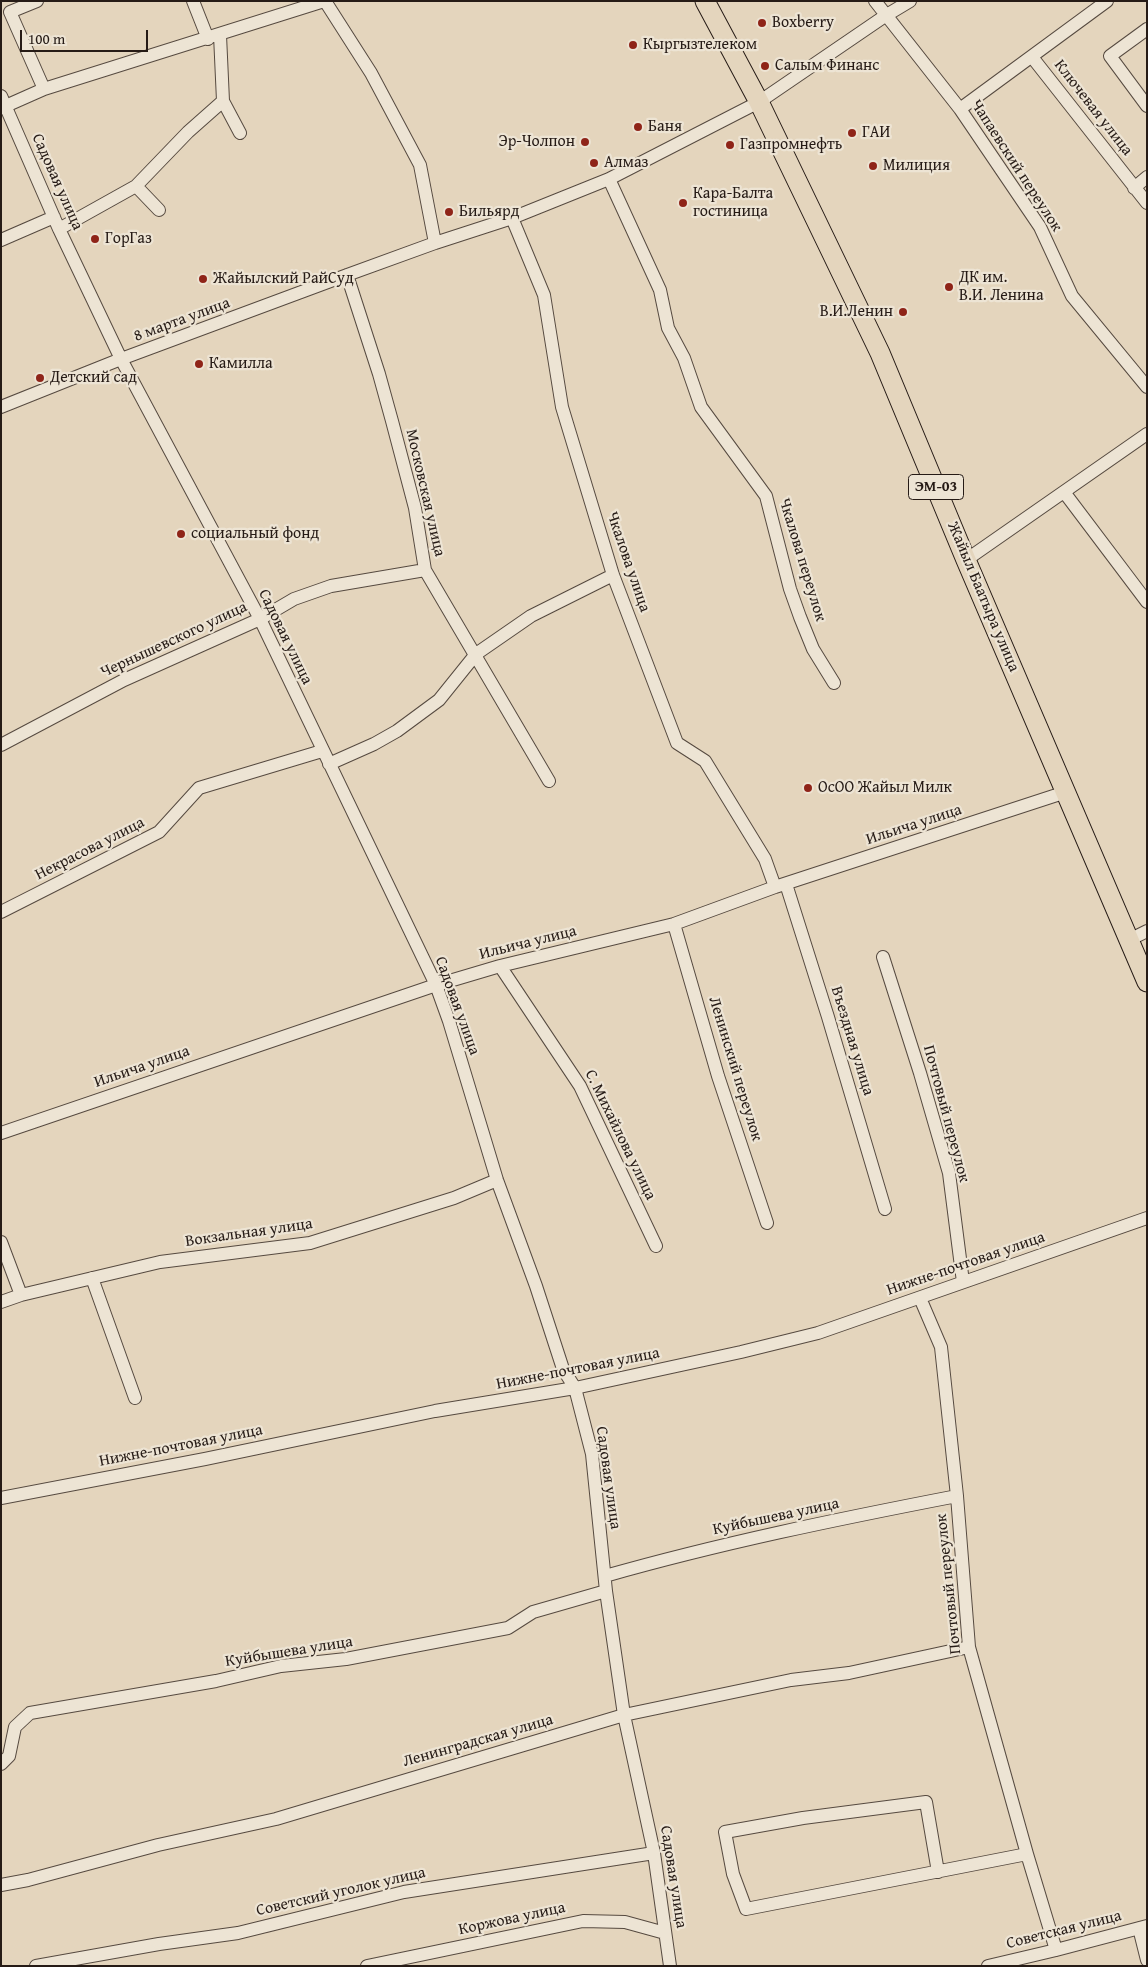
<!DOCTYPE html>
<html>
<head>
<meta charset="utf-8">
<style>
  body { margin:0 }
  #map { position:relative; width:1148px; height:1967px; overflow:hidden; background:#e4d5bd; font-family:"Gentium Book Plus",serif }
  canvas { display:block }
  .frame { position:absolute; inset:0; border:2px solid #261b16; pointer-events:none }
  .scale { position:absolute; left:20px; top:30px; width:128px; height:22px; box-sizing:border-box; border:2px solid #261b16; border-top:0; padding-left:6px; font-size:15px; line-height:18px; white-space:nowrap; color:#261b16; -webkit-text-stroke:4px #ede4d4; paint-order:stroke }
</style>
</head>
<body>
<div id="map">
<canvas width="1148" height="1967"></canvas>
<div class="frame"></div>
<div class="scale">100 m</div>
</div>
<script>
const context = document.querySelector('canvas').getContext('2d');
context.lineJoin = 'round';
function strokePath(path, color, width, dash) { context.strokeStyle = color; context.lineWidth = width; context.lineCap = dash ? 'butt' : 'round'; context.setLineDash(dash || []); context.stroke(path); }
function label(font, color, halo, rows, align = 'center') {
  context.font = font + ' "Gentium Book Plus",serif'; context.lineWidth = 4.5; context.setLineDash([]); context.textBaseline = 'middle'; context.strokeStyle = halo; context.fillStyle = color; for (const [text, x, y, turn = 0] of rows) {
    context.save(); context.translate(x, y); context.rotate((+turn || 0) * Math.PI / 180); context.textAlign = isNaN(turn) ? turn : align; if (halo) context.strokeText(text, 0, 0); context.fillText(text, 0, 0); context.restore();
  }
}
const minor = new Path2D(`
  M37,1l-27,11 34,77
  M193,1l15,38
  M325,1l46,72 49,92 15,78
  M875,1l85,108 80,118 32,69 75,91
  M1147,29l-37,27 37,50
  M1032,57l115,146
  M1,96l58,133 62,130 139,260 176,366 13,36 48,159 39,106 27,83 12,19 17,66 14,137 18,124 30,138 16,113
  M223,101l17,32
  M1,108l43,-19 280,-88
  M960,109l147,-108
  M609,179l51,111 8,38 16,30 17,49 65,89 24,93 10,28 13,32 21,34
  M136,186l23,24
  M1134,188l13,-11
  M512,218l32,77 18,112 51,168 64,168 28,18 60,98 10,28
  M59,229l77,-43 52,-54 35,-31 -3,-66
  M1,240l53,-23
  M347,275l32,99 13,47 23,87 10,62 124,211
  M1,407l120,-48 226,-84 88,-32 77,-25 97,-39 150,-77 126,-86 25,-15
  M1064,492l83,110
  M966,560l181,-126
  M1,745l123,-65 136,-61 34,-20 37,-13 94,-16
  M329,764l45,-20 23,-13 42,-31 37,-46 55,-38 82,-41
  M786,884l42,133 57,192
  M1,912l158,-80 40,-44 123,-37
  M674,924l44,152 49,147
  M1129,940l18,-9
  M883,957l37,116 29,100 14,109
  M500,966l80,120 76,160
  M1,1133l435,-148 64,-19 174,-42 101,-37 291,-95
  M1,1242l20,53
  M92,1278l43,120
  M920,1298l21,49 16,149 12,151 58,207 29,96
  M1,1302l20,-7 139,-33 150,-19 144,-45 43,-18
  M1,1498l204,-39 230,-48 140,-23 166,-36 77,-19 329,-115
  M605,1576c116,-33 233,-57 352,-80
  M1,1764l8,-8 6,-29 15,-14 186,-32 65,-15 65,-7 162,-31 25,-16 73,-21
  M938,1872l-12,-70 -123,16 -78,14 8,42 13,35 281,-55
  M1,1885l27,-5 130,-35 118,-26 348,-104 167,-35 58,-7 120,-26
  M1139,1928l8,32
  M36,1966l123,-22 79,-11 166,-41 250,-39
  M367,1966l216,-45 42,1 40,11
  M988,1966l68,-16 91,-24`);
const highway = new Path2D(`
  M705,1l54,101 121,251 86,207 181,422`);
strokePath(minor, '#564a40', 14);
strokePath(highway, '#261b16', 21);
strokePath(minor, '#ede4d4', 12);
strokePath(highway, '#e4d5bd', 19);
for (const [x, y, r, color] of [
  [762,23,5,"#8f2418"],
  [633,45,5,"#8f2418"],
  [765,66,5,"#8f2418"],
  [638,127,5,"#8f2418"],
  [852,133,5,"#8f2418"],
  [585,142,5,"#8f2418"],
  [730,145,5,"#8f2418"],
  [594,163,5,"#8f2418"],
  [873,166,5,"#8f2418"],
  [683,203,5,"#8f2418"],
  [449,212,5,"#8f2418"],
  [95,239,5,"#8f2418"],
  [203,279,5,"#8f2418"],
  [949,287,5,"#8f2418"],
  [903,312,5,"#8f2418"],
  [199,364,5,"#8f2418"],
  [40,378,5,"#8f2418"],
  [181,534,5,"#8f2418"],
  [808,788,5,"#8f2418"]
]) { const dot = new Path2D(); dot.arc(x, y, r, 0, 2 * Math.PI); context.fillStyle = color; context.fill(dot); strokePath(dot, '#ede4d4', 2); }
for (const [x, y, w] of [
  [936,487,55]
]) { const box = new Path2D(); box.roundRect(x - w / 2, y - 12.5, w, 25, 4); context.fillStyle = '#ede4d4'; context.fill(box); strokePath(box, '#261b16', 1); }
label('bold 15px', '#261b16', null, [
  ["ЭМ-03",936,487]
]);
label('16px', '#261b16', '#ede4d4', [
  ["Boxberry",772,23],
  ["Кыргызтелеком",643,45],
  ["Салым Финанс",775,66],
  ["Баня",648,127],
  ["ГАИ",862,133],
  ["Эр-Чолпон",575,142,"right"],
  ["Газпромнефть",740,145],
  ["Алмаз",604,163],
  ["Милиция",883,166],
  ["Кара-Балта",693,194],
  ["гостиница",693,212],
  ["Бильярд",459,212],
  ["ГорГаз",105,239],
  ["ДК им.",959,278],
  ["В.И. Ленина",959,296],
  ["Жайылский РайСуд",213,279],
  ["В.И.Ленин",893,312,"right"],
  ["Камилла",209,364],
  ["Детский сад",50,378],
  ["социальный фонд",191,534],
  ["ОсОО Жайыл Милк",818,788]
], 'left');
label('16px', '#261b16', '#ede4d4', [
  ["Ключевая улица",1093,108,52],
  ["Чапаевский переулок",1016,166,57],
  ["Садовая улица",57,182,66],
  ["8 марта улица",182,320,-20],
  ["Московская улица",425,493,77],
  ["Чкалова переулок",802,560,73],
  ["Чкалова улица",628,562,71],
  ["Жайыл Баатыра улица",983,597,67],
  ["Садовая улица",285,637,64],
  ["Чернышевского улица",174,640,-25],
  ["Ильича улица",914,825,-18],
  ["Некрасова улица",90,849,-27],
  ["Ильича улица",528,943,-14],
  ["Садовая улица",457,1006,70],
  ["Въездная улица",852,1041,73],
  ["Ильича улица",142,1067,-19],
  ["Ленинский переулок",735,1069,73],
  ["Почтовый переулок",946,1114,75],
  ["С. Михайлова улица",620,1135,64],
  ["Вокзальная улица",249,1233,-8],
  ["Нижне-почтовая улица",966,1264,-19],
  ["Нижне-почтовая улица",578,1369,-11],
  ["Нижне-почтовая улица",181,1446,-11],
  ["Садовая улица",608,1478,82],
  ["Куйбышева улица",776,1517,-12],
  ["Почтовый переулок",949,1584,-96],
  ["Куйбышева улица",289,1652,-9],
  ["Ленинградская улица",478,1741,-16],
  ["Садовая улица",673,1877,81],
  ["Советский уголок улица",341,1892,-13],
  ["Коржова улица",512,1919,-12],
  ["Советская улица",1064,1930,-14]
]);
</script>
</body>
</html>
